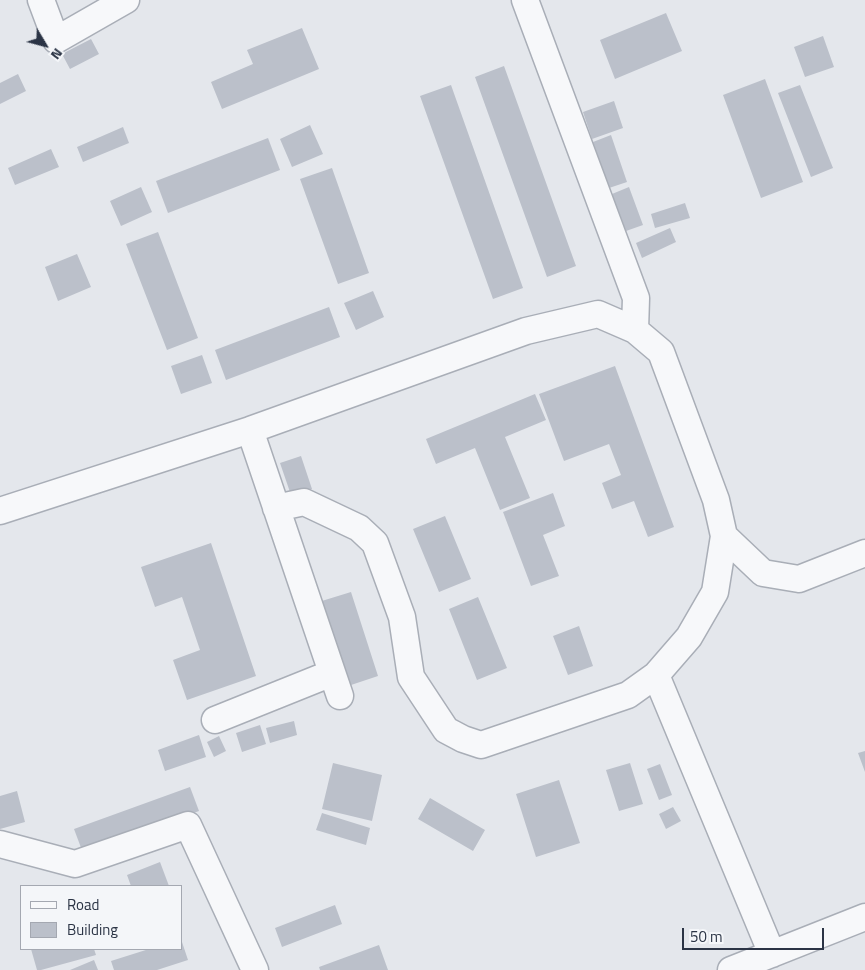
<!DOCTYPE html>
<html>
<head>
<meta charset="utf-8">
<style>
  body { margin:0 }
  #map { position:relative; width:865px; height:970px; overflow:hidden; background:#e4e7ec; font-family:"Titillium Web",sans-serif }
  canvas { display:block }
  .legend { position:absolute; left:20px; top:885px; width:162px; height:65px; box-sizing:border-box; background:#f4f6f9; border:1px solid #a4a8b1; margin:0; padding:6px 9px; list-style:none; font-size:15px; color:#2b3445 }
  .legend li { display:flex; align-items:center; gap:10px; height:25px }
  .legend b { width:25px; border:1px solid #a4a8b1 }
  .north { position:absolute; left:20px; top:20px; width:50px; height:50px; -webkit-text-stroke:4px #f4f6f9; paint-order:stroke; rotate:127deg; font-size:14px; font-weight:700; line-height:20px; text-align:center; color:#2b3445 }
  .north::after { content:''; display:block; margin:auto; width:18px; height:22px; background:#2b3445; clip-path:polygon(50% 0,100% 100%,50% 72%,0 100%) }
  .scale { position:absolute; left:682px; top:928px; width:142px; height:22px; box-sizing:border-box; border:2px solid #2b3445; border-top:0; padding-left:6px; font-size:15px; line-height:18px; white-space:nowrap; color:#2b3445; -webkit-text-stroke:4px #f4f6f9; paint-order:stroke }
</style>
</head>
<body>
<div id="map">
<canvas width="865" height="970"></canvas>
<ul class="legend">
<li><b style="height:6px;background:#f7f8fa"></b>Road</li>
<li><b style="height:14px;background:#bbc0ca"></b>Building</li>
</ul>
<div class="north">N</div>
<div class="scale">50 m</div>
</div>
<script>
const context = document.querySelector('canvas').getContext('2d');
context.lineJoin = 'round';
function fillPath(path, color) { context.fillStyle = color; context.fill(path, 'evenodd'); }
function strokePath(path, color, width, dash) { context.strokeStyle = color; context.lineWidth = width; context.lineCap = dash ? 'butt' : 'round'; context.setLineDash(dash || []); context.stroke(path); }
fillPath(new Path2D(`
  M666,13l16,38 -67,28 -15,-39z
  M302,28l17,41 -97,40 -11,-27 42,-18 -6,-14z
  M823,36l11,31 -29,10 -11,-30z
  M91,39l8,15 -29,15 -8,-15z
  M504,66l72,200 -29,11 -72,-200z
  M18,74l8,17 -26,13v-21z
  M765,79l38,103 -42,16 -38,-103z
  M451,85l72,203 -30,11 -73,-203z
  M800,85l33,83 -22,9 -33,-84z
  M614,101l9,27 -31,11 -9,-27z
  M310,125l13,29 -31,13 -12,-28z
  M123,127l6,16 -46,19 -6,-15z
  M611,135l16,47 -18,6 -16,-46z
  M268,138l12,32 -112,43 -12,-32z
  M51,149l8,18 -44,18 -7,-17z
  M332,168l37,105 -31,11 -38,-105z
  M141,187l11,25 -31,14 -11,-25z
  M629,187l14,38 -17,6 -14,-37z
  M685,203l5,15 -35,10 -4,-14z
  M670,228l6,14 -34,16 -6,-15z
  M158,232l40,106 -31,12 -41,-106z
  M77,254l14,33 -33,14 -13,-34z
  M373,291l11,26 -28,13 -12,-27z
  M329,307l11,30 -114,43 -11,-30z
  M202,355l10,28 -31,11 -10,-28z
  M615,366l59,161 -26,10 -14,-36 -22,8 -10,-26 19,-8 -12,-31 -45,17 -25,-67z
  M535,394l11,26 -41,17 25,61 -30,12 -25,-62 -39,16 -10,-25z
  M301,456l11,33 -21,6 -11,-32z
  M553,493l12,33 -22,9 16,41 -28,10 -28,-74z
  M445,516l26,63 -32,13 -26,-63z
  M211,543l45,133 -69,24 -14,-40 27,-10 -18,-53 -27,10 -14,-40z
  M351,592l27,84 -39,13 -27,-85z
  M478,597l29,71 -30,12 -28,-71z
  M579,626l14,40 -25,9 -15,-39z
  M294,721l3,14 -27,8 -4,-15z
  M260,725l6,19 -24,8 -6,-19z
  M199,735l7,22 -41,14 -7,-21z
  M219,736l7,15 -12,6 -7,-15z
  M865,751v21l-7,-19z
  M333,763l49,12 -10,46 -50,-12z
  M630,763l13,41 -24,7 -13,-41z
  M660,764l12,31 -13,5 -12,-31z
  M559,780l21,63 -44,14 -20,-63z
  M190,787l9,24 -116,42 -9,-24z
  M17,791l8,31 -25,7v-33z
  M430,798l55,32 -12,21 -55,-32z
  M673,807l8,14 -15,8 -7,-15z
  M322,813l48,15 -4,17 -50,-15z
  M160,862l9,24h-38l-4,-11z
  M335,905l7,19 -60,23 -7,-19z
  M182,942l6,18 -31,10h-43l-3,-9 38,-12h32z
  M379,945l9,25h-68l-1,-3z
  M31,949h63l2,6 -55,15h-4z
  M94,960l4,10h-28z`), '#bbc0ca');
const minor = new Path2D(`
  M41,0l15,40 70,-40
  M525,0l111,298 -1,32
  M250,430l90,266
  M276,508l28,-6 55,26 16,15 27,74 9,60 35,53 17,9 18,6 147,-50 28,-20
  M0,511l250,-81 276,-99 72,-17 37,16 26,22 55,148 8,36 39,37 36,6 66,-26
  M724,536l-9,56 -26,45 -33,38 116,279
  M215,720l117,-47
  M0,844l75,20 113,-39 67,145
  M731,970l134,-53`);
strokePath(minor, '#a9aeb7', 29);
strokePath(minor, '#f7f8fa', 26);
</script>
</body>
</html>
